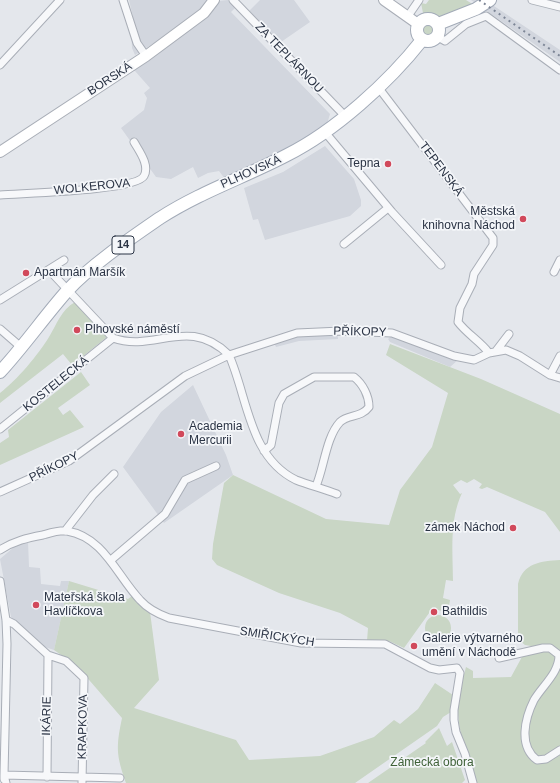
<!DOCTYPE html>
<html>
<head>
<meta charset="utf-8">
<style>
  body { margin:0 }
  canvas { display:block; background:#e4e7ec }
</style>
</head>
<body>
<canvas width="560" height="783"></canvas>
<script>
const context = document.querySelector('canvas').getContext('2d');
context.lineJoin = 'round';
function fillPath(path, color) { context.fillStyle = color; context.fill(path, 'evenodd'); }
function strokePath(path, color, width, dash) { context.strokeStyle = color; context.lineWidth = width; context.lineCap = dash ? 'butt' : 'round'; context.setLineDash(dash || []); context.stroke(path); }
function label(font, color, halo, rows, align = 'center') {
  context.font = font + ' Helvetica,sans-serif'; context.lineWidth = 3.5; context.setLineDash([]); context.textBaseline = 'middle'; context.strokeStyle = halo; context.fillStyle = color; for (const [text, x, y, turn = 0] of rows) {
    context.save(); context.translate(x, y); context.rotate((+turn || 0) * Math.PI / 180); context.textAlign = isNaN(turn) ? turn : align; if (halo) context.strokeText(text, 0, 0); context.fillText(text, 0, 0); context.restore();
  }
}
fillPath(new Path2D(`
  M129,0h80l-22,22 -52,33 -3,-7 -1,-19 2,-12z
  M228,0l9,6 -6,6 99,102 -3,10 -40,29 -62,26 -6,-8 -11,2 -10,5 -5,-11 -22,12 -15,-2 -35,-49 23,-18 3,-12 -3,-5 6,-5 -15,-17h-5l88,-70z
  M260,0h34l16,22 -29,20 -32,-31z
  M471,0h14l75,50v12z
  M325,146l29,33 7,21v6l-11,10 -85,24 -7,-21 -5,1 -9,-32 39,-16z
  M299,332h38l1,7 -39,2 -23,6 -3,-7z
  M394,333l64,27 -8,7 -60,-25 -2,-3z
  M193,385l33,70 7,20 -69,48 -41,-56 38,-55z
  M28,541l1,26 11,1 1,16 19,2 1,-5h8l-15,69 -12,-4 -31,-29 -11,-58 14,-12z`), '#d2d6de');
fillPath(new Path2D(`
  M429,0h37l8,5c-15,6 -36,17 -51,8l-2,-10 5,1z
  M422 30a6 6 0 1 1 12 0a6 6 0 1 1-12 0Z
  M75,302l32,35 -35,28 -9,-11 -63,49v-10c17,-13 38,-38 49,-56 8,-13 12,-27 26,-35z
  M390,344l91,35 79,35v118l-15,-20 -58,-25 -5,2 -3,-1 3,-4 -8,-5 -7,4 -6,-3 -8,5 7,9 2,-1c-13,28 -9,58 -9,88l-7,-1 -3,18 7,2 -2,12 -16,-3 -28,39 -15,-7h-22l1,-13 -28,-15 -61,-20 -62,-28 -5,-6 1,-15 11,-61 9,-8 93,44 63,6 11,-35 32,-43 16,-54 -62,-38z
  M81,372l9,13 -32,23 5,7 7,-5 14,17 -84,38v-22l9,-6 -1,-7z
  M560,560v223h-85c-8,-26 -18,-52 -17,-79 1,-13 5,-25 8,-37l7,4v7l38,-1 12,-22 14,-8 -12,-2 -7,-6v-55c5,-21 23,-23 42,-24z
  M69,581l59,18 4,-3 18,16 9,68 -25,28 102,32 13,20 71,-4 54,-19 20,-17 6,4 18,-15 17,-26 18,12 -2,17 -8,5 -6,9 -82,57h-229c-10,-28 -10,-36 -4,-65l-45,-52 -23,-16z
  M425 628a13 13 0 1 1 26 0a13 13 0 1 1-26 0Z
  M439,728l8,18 5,-4 13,38 -3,3h-94l58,-40 -1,-1z`), '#c9d6c5');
const street = new Path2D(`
  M123,0l14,43 9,13
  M233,0l112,116
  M532,0l28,7
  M408,16l11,-16
  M436,36l9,5 21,-17 20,-8 74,54
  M0,65l60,-65
  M378,87l115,151v7l-19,29 -2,10 -12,24 -2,14c9,12 22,19 31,31
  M324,131l68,81 49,53
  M0,195c22,-2 136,-4 144,-19 6,-11 -5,-25 -10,-34
  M344,244l44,-36
  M49,270l64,68c42,15 75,-23 116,17 19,43 20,102 67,125 13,5 28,9 41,14
  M554,272l6,-12
  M0,300l64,-40
  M0,329l22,19
  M496,351l13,-17
  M550,375l10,-19
  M0,429l113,-91
  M264,451l7,-6 8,-42 5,-9 30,-17h40c9,7 15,19 15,30 -8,11 -21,7 -29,15 -14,15 -16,46 -24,64
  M0,492l69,-31 116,-85 44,-21 68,-22 44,-2 51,2 62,23 20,4 15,-7 17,-3 14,6 30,19 10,3
  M65,531l28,-36 21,-21
  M0,550c14,-9 27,-12 43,-15 7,-2 16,-5 24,-4 37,6 50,45 73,69 8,9 18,14 29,18l132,25 84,1 45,24 9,2 18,-2 3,5 -6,37v10l2,12 9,22 8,29
  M111,560l54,-46 20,-34 31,-14
  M0,581l6,39 1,24 -3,131 2,8
  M6,620l8,4 34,31 18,6 18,17 -2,105
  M499,658l44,-10h7l9,7c0,18 -16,30 -25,45 -9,18 -16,46 3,60l9,-1 14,-9
  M47,777l1,-122
  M4,779v-4l116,3`);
const secondary = new Path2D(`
  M384,0l34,24
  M0,152l146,-96 58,-43 10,-13`);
const primary = new Path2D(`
  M417 30a11 11 0 1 1 22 0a11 11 0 1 1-22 0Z
  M438,24l38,-15 14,-9
  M0,372c24,-26 44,-55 67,-81 24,-26 64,-53 93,-73 40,-26 85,-41 127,-63 48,-24 102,-73 135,-115`);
strokePath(street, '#a9aeb7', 9);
strokePath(secondary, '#a9aeb7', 12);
strokePath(primary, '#a3abb8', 14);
strokePath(street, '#f7f8fa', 7);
strokePath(secondary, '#fff', 10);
strokePath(primary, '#fff', 12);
strokePath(new Path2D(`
  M479,0l81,56`), '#7d8696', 2, [2, 4]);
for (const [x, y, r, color] of [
  [388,164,4,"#d1495b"],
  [523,219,4,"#d1495b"],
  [26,273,4,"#d1495b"],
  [77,330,4,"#d1495b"],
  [181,434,4,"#d1495b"],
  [513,528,4,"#d1495b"],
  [36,605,4,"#d1495b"],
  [434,612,4,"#d1495b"],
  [414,646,4,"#d1495b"]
]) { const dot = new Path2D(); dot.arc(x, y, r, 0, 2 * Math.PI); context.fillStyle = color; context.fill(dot); strokePath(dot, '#f4f6f9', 1.5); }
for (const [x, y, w] of [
  [123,245,22]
]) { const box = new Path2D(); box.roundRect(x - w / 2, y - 9, w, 18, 3); context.fillStyle = '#f4f6f9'; context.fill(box); strokePath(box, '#2b3445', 1); }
label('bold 11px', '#2b3445', null, [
  ["14",123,245]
]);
label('12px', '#2b3445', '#f4f6f9', [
  ["ZA TEPLÁRNOU",289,58,46],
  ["BORSKÁ",110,79,-33],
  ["TEPENSKÁ",441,169,53],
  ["PLHOVSKÁ",251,172,-24],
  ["WOLKEROVA",92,187,-6],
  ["PŘÍKOPY",360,332,1],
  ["KOSTELECKÁ",56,384,-39],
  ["PŘÍKOPY",54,467,-26],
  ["SMIŘICKÝCH",277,637,9],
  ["IKÁRIE",47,716,-89],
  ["KRAPKOVA",83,727,-89]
]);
label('12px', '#2b3445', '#f4f6f9', [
  ["Tepna",380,164,"right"],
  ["Městská",515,212,"right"],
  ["knihovna Náchod",515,226,"right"],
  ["Apartmán Maršík",34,273],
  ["Plhovské náměstí",85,330],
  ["Academia",189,427],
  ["Mercurii",189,441],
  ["zámek Náchod",505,528,"right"],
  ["Mateřská škola",44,598],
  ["Havlíčkova",44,612],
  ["Bathildis",442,612],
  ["Galerie výtvarného",422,639],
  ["umění v Náchodě",422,653]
], 'left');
label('12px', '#3f6138', '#f4f6f9', [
  ["Zámecká obora",432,763]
]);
</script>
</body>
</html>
